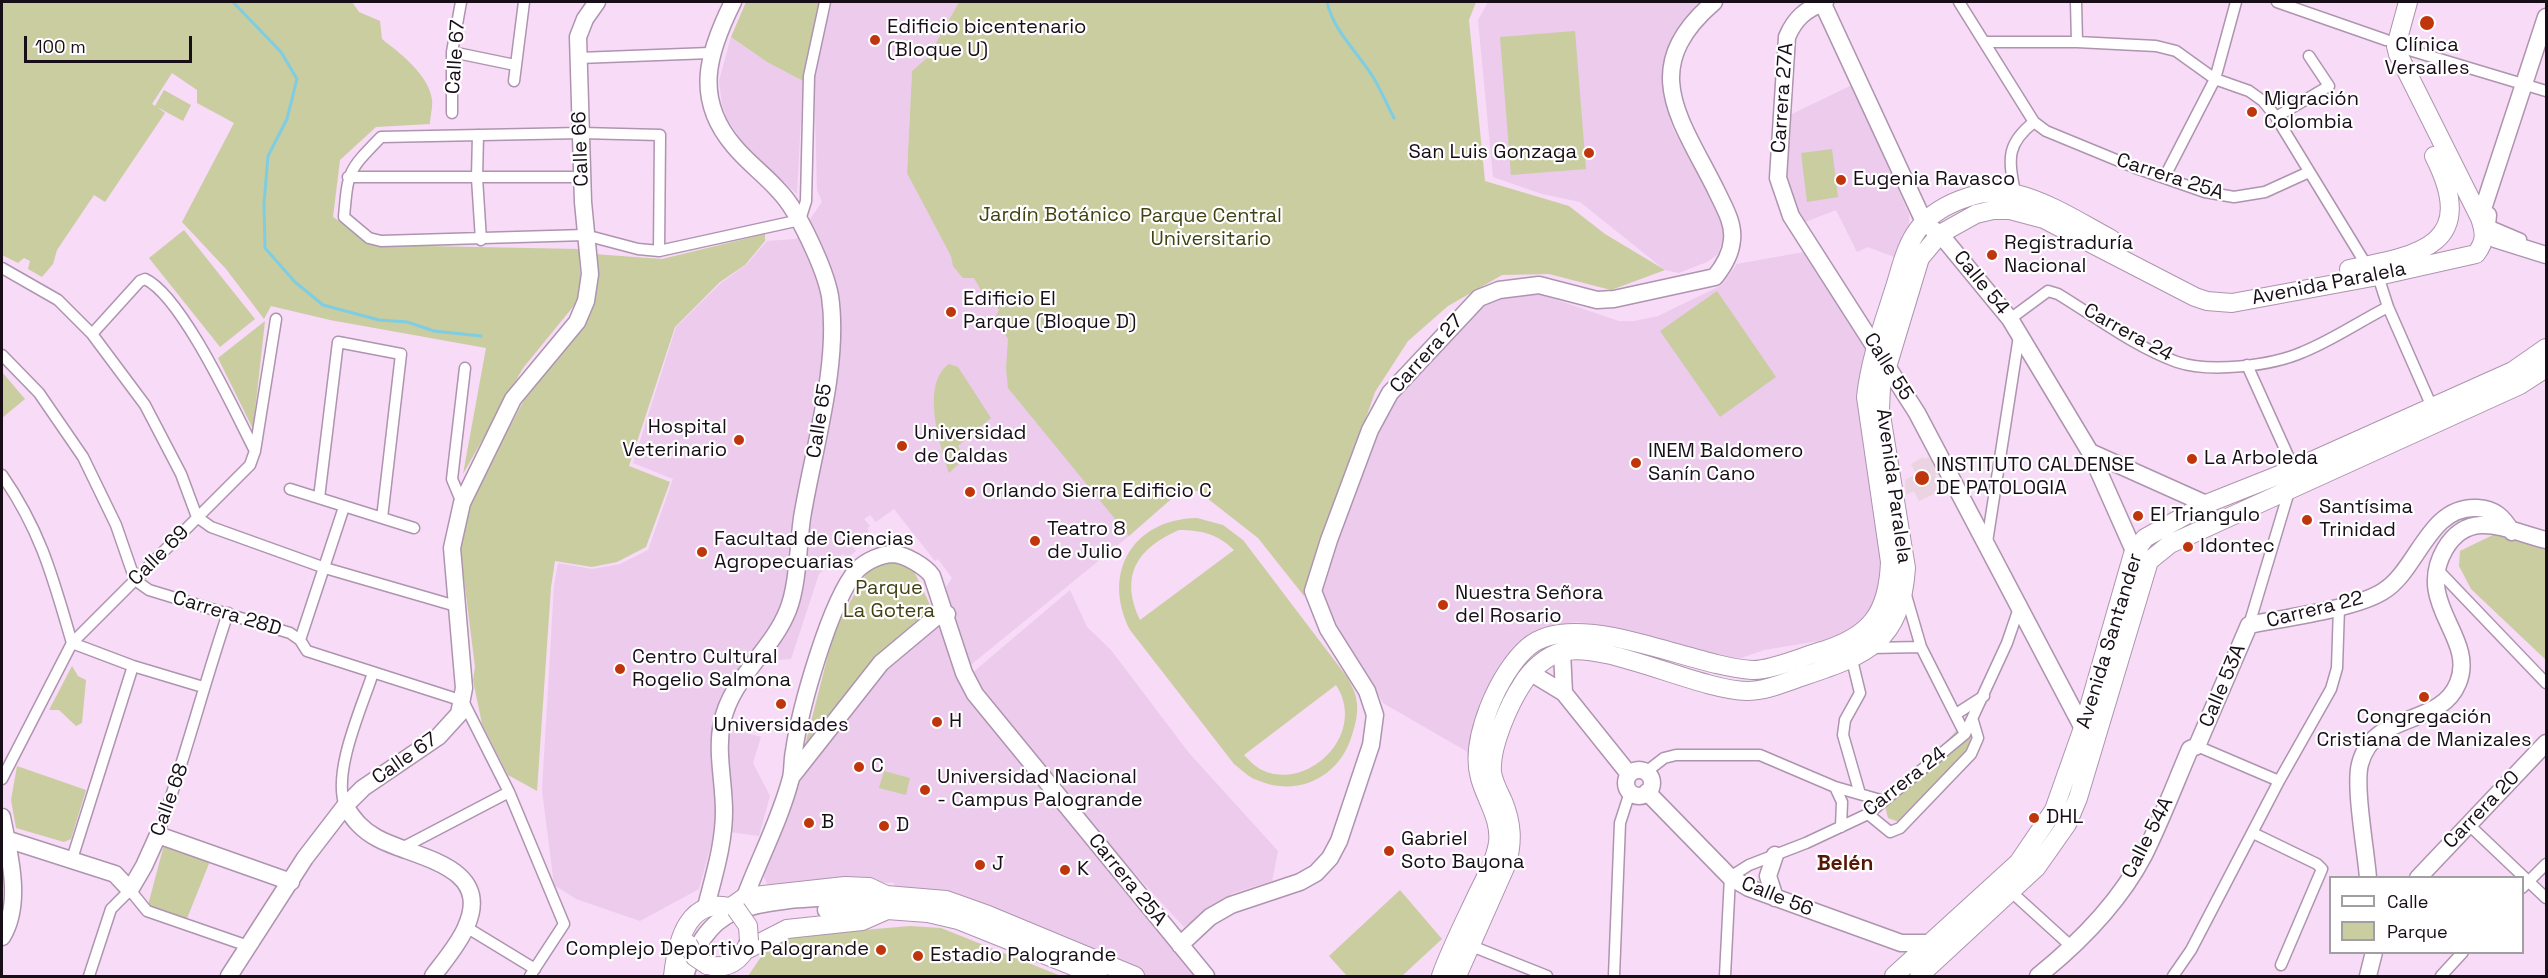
<!DOCTYPE html>
<html>
<head>
<meta charset="utf-8">
<style>
  body { margin:0 }
  #map { position:relative; width:2548px; height:978px; overflow:hidden; background:#f7dbf7; font-family:"Space Grotesk",sans-serif }
  canvas { display:block }
  .frame { position:absolute; inset:0; border:3px solid #170e17; pointer-events:none }
  .legend { position:absolute; left:2329px; top:876px; width:195px; height:78px; box-sizing:border-box; background:#fff; border:2px solid #a29fa2; margin:0; padding:8px 10px; list-style:none; font-size:18px; color:#170e17 }
  .legend li { display:flex; align-items:center; gap:12px; height:30px }
  .legend b { width:30px; border:2px solid #a29fa2 }
  .scale { position:absolute; left:24px; top:36px; width:168px; height:27px; box-sizing:border-box; border:3px solid #170e17; border-top:0; padding-left:8px; font-size:18px; line-height:21px; white-space:nowrap; color:#170e17; -webkit-text-stroke:4px #fff; paint-order:stroke }
</style>
</head>
<body>
<div id="map">
<canvas width="2548" height="978"></canvas>
<div class="frame"></div>
<ul class="legend">
<li><b style="height:8px;background:#fff"></b>Calle</li>
<li><b style="height:16px;background:#c9cda0"></b>Parque</li>
</ul>
<div class="scale">100 m</div>
</div>
<script>
const context = document.querySelector('canvas').getContext('2d');
context.lineJoin = 'round';
function fillPath(path, color) { context.fillStyle = color; context.fill(path, 'evenodd'); }
function strokePath(path, color, width, dash) { context.strokeStyle = color; context.lineWidth = width; context.lineCap = dash ? 'butt' : 'round'; context.setLineDash(dash || []); context.stroke(path); }
function label(font, color, halo, rows, align = 'center') {
  context.font = font + ' "Space Grotesk",sans-serif'; context.lineWidth = 4.5; context.setLineDash([]); context.textBaseline = 'middle'; context.strokeStyle = halo; context.fillStyle = color; for (const [text, x, y, turn = 0] of rows) {
    context.save(); context.translate(x, y); context.rotate((+turn || 0) * Math.PI / 180); context.textAlign = isNaN(turn) ? turn : align; if (halo) context.strokeText(text, 0, 0); context.fillText(text, 0, 0); context.restore();
  }
}
fillPath(new Path2D(`
  M832,2h127l-31,55 -16,14 -5,102 273,310 -51,53 -162,132 -21,-81 6,-9 -14,-19 -3,2 -41,-52 -18,13 -6,-7 -6,4 6,7 -3,2 2,3 -17,15 4,5 -9,7 -4,-4 -24,20 -28,85 -29,2 -27,40 -5,27 31,9 -8,26 17,33 -11,40 -44,-6 -16,59 -59,32 -64,-22 -22,-14 -12,-95 12,-204 4,-23 34,6 28,-5 28,-14 25,-71 -40,-16 43,-136 45,-44 25,-18 21,-24 29,-2 26,-37 -5,-12 -3,-118z
  M1488,2h215l-13,12 -14,22 -14,42 2,18 9,33 49,86 4,16 -8,23 -11,8 -28,11 -14,-3 -85,-68 -38,-8 -49,-17 -15,-157z
  M731,37l36,25 36,19 -6,113 -51,-47 -19,-28 -5,-15 -3,-23z
  M1852,85l57,129v17l-12,27 -29,-11 -11,5 -21,-42 -31,12 -16,-30 -3,-24 4,-53z
  M1804,252l63,100 17,222 -6,20 -15,26 -24,15 -14,5 -61,10 -23,8 -22,-2 -108,-24 -12,-7 -22,-3 -26,4 -11,5 -69,123 -88,-51 -12,-23 -33,-43 -16,-49 57,-170 36,-46 43,-38 32,-35 46,-6 83,28h15l24,-5 64,-31 15,-21z
  M1070,590l17,37 24,23 78,103 89,98 -6,30 -39,12 -49,34 -72,-78 -141,-175z
  M938,621l9,13 6,27 253,315h-62l-59,-21 -191,-58v-14l-34,-1 -90,7 -10,-19 26,-66 44,-69 51,-65z`), '#eccbec');
fillPath(new Path2D(`
  M1923,457l2,2 4,-2 5,5 6,10 -5,3 3,8 5,-3 4,8 -28,13 -5,-10 -8,4 -1,-15 11,-6 -5,-10z`), '#ead4e2');
fillPath(new Path2D(`
  M2,2h350l7,10 21,9 2,18c19,15 47,36 50,61 1,7 -2,17 -2,24l-54,3 -36,33 -7,57 42,28 204,4 2,48 -58,71 -60,106 23,-126 -156,-28 -59,-14 -7,13 -38,-50 -44,-47 52,-99 -37,-20v-13l-25,-17 -20,31 3,2 9,-16 27,15 -8,16 -26,-14 8,6 -60,89 -11,-7 -37,55 -4,14 -11,13 -14,-8 2,-8 -6,-3 -6,5 -16,-8z
  M746,2h78l-21,79 -36,-19 -36,-25z
  M959,2h517l-7,18 16,161 84,25 36,28 60,36 -54,20 -62,-16 -47,1 -54,31 -40,35 -33,51 -71,204 -46,-58 -60,-47h-14l-15,10 -40,35 -121,-148 -2,-20 2,-29 -13,-21 4,-8 -10,-18h-7l-8,-14h-11l-10,-12 -2,-10 -44,-83 5,-102 16,-14z
  M1575,31l11,138 -75,6 -11,-138z
  M1832,149l6,48 -31,5 -6,-49z
  M184,230l71,89 -35,28 -71,-89z
  M765,234v7l-20,24 -25,17 -45,45 -46,139 41,16 -24,65 -29,15 -25,5 -37,-6 -4,26 -14,204 -29,-16 -26,-51 -9,-44 2,-13 -16,-128 10,-35 55,-104 62,-77 7,-21 1,-48 68,5z
  M1717,291l59,86 -56,40 -60,-86z
  M265,321l-12,108 -35,-71z
  M949,364l9,3 33,51 -33,28 7,12 -16,15c-9,-29 -29,-88 0,-109z
  M2,372l23,27 -23,19z
  M1197,518l26,7 20,15 104,137c3,6 8,14 9,21 3,12 0,25 -4,37 -12,42 -55,63 -95,45 -9,-3 -16,-11 -23,-16l-104,-134c-29,-57 3,-111 67,-112zM1179,530c22,0 39,4 55,20l-94,70c-21,-44 -3,-72 39,-90zM1336,685c32,49 -28,107 -74,85 -7,-3 -13,-10 -18,-15z
  M2501,531l45,15v114l-75,-71 -12,-23 1,-15z
  M891,562l22,7 19,40 -41,39 -87,101 31,-121 34,-59z
  M72,666l6,10 8,4 -4,43 -6,3 -17,-16h-10z
  M1957,730l12,1 2,3 -2,16 -64,68 -6,4 -11,-4 -3,-12z
  M17,766l69,24 -15,49 -7,3 -48,-14 -5,-28z
  M884,771l26,7 -4,17 -27,-7z
  M165,841l49,10 -28,70 -39,-12z
  M1400,890l42,49 -40,37h-55l-18,-20z
  M910,926l31,2 120,48h-313l15,-22 17,-13 26,-6z`), '#c9cda0');
strokePath(new Path2D(`
  M233,2l48,50 16,27 -10,40 -19,37 -4,48 1,44 30,34 28,23 56,15 28,2 27,9 47,5
  M1327,2c7,30 30,49 46,75 8,13 14,28 21,41`), '#7fcde2', 3);
const street = new Path2D(`
  M1959,2l75,120 12,9 90,37 69,24 29,5 31,-5 44,-20
  M2076,2l1,40
  M2277,2l109,38
  M1986,42h91l79,4 20,5 39,28 34,12 14,10 13,16 91,149
  M2396,46l150,45
  M452,52l63,13
  M579,58l131,-5
  M514,81l10,-79
  M452,113v-61l9,-50
  M2276,117l53,-31 -20,-30
  M478,135l-1,43 4,62
  M348,177h234
  M2164,178l51,-99 21,-77
  M2015,193c-6,-33 -10,-48 19,-71
  M2488,225l33,14
  M659,251l1,-116 -79,-2 -200,4c-33,34 -33,33 -37,80l25,21 12,3 204,-6 53,14 21,2 141,-31 6,-19 3,-125 16,-74
  M2,268l56,32 34,34 53,71 36,69 16,43 14,10 114,41 131,38
  M2378,276l10,31 44,100
  M2010,319l38,-28 10,3c38,23 77,53 119,68 33,11 94,4 126,-10 30,-12 57,-31 85,-45
  M92,334l48,-53 5,-2c37,17 90,133 110,172
  M2,355l37,38 44,64 33,68 19,55 14,10 141,43 10,7 7,11 156,50 46,91 55,132 -34,52
  M2247,365l47,104
  M2,475c39,56 51,103 70,168l61,23 70,21
  M290,489l124,39
  M319,498l19,-156 63,12 -19,164
  M462,503l-10,-24 13,-111
  M1987,542l32,-206
  M2436,568l110,115
  M1905,592l16,55 44,87
  M2249,625l41,-137
  M300,640l44,-133
  M1870,648l51,-1
  M1852,660l8,33 -15,27 -2,15 17,59
  M1956,714l28,-18
  M2197,746l82,35
  M1646,772l18,-14 12,-3h84l75,32 49,14
  M2,779l70,-136 178,-178 5,-14 21,-132
  M1835,787l7,15 -1,25
  M345,806c-13,-34 17,-99 28,-133
  M1868,814l22,18 10,-4 71,-74 7,-16 -5,-17
  M2467,823l79,75
  M2253,833l64,31 5,5 -41,96
  M158,835c26,-73 45,-148 70,-222
  M400,849l109,-57
  M72,859l61,-193
  M2007,888l66,60
  M2522,888l24,-24
  M466,927l69,42
  M1469,945l78,31
  M89,976l22,-67 19,-19 17,21 101,35
  M1614,976l6,-153 10,-31
  M1725,976l5,-99 19,-12 57,-22 62,-29 97,-80 42,-91 13,-38
  M2173,976l18,-26 88,-169 52,-92 6,-21 2,-61
  M2441,976l22,-24`);
const secondary = new Path2D(`
  M1822,2l103,222 15,10 70,85 80,133 44,99 9,6
  M1825,2c-19,7 -30,16 -38,35l-9,141 13,38 126,197 169,321
  M2488,215l-1,10 8,14 51,16
  M2480,218l66,-201
  M2090,452l116,52
  M1562,652l2,41
  M1531,673l33,20 65,81
  M1626 783a13 13 0 1 1 26 0a13 13 0 1 1-26 0Z
  M792,776l89,-113 55,-46 11,-3
  M1647,792l83,85 19,11 152,55h30
  M345,806c9,14 17,24 32,32 36,20 117,26 89,89 -7,17 -22,34 -33,49
  M2,817c7,36 21,86 0,120
  M6,839l109,35 15,16 14,-24 14,-31 133,47
  M1775,855l-7,21 7,22
  M2368,878c-2,-27 -14,-92 -8,-114 14,-54 80,-36 98,-81 19,-46 -45,-79 -13,-134 25,-42 63,-18 101,-9
  M2418,878l128,-135
  M745,897c15,-40 35,-77 46,-119 2,-9 1,-18 3,-27 6,-42 36,-150 63,-181 9,-9 24,-16 37,-16 12,1 32,13 38,22l32,97 11,21 231,282
  M706,907c8,-32 18,-63 18,-96 0,-29 -8,-59 -2,-88 9,-45 50,-72 66,-113 10,-25 10,-64 14,-92 11,-68 38,-153 28,-222 -5,-27 -32,-86 -51,-105 -14,-16 -31,-28 -45,-45 -41,-48 -26,-94 -1,-144
  M826,910h61
  M1180,945l30,-28 21,-12 69,-23 16,-9 14,-15 9,-17 32,-96 4,-30 -8,-24 -39,-62 -15,-38 16,-51 41,-110 20,-37 89,-95 20,-8 40,-5 58,15 17,-1 101,-22c8,-10 16,-24 17,-37 2,-17 -8,-33 -15,-48 -36,-73 -81,-123 -3,-190
  M229,976l76,-118 40,-52 18,-18 75,-51 21,-23 5,-26 -12,-140 10,-45 51,-104 64,-77 9,-21 4,-27 -7,-72 -5,-165 7,-18 12,-17
  M685,976c7,-24 24,-54 49,-64 43,-17 105,-13 152,-17
  M2038,976c41,-33 81,-73 106,-121 17,-34 31,-71 46,-106l7,-3 52,-121c35,-7 105,-16 133,-33 36,-21 46,-87 95,-84 18,1 26,9 35,24
  M2368,976l6,-24`);
const primary = new Path2D(`
  M2349,269c75,-14 129,-26 85,-113
  M731,907l14,-10 100,-11 24,1 17,8 60,5 42,15 147,61
  M746,950l41,-21 75,-8 25,-11 41,3 30,7 140,56
  M707,965c21,5 35,-4 42,-24
  M673,976c4,-36 16,-83 63,-67
  M1441,976c10,-28 24,-55 37,-83 8,-16 17,-32 20,-50 3,-24 -12,-43 -18,-65 -11,-38 19,-106 48,-131 47,-41 165,20 224,23 18,1 52,-14 70,-19 49,-15 66,-38 68,-89l-24,-165c4,-37 17,-72 28,-107 6,-18 10,-39 21,-56 18,-29 67,-48 101,-40 33,8 65,29 95,45
  M1457,976l50,-113c6,-22 5,-40 -4,-62 -4,-9 -10,-19 -11,-29 -2,-25 17,-68 31,-89 8,-13 23,-27 38,-31 43,-12 136,38 186,39 19,0 39,-9 57,-15 63,-21 97,-34 102,-108l-26,-159 1,-22 39,-129 20,-24 36,-20 17,-4h17l34,9 151,78 12,4 25,2 146,-27 98,-22c10,-13 9,-21 4,-36l-82,-164 -2,-8 12,-44
  M1894,976l124,-113 36,-53 29,-82 50,-174 12,-16 61,-34 88,-35 219,-98 33,-23
  M1919,976l117,-108 31,-44 11,-26 71,-237 21,-17 350,-159 26,-17`);
strokePath(street, '#ae94af', 13);
strokePath(secondary, '#ae94af', 19);
strokePath(primary, '#ae94af', 20);
strokePath(street, '#fff', 10);
strokePath(secondary, '#fff', 16);
strokePath(primary, '#fff', 18);
const primaryBridge = new Path2D(`
  M736,909l12,17 1,15
  M688,944l7,13 12,8`);
strokePath(primaryBridge, '#ae94af', 20, []);
strokePath(primaryBridge, '#fff', 18);
for (const [x, y, r, color] of [
  [2427,23,8,"#bf360d"],
  [875,40,6,"#bf360d"],
  [2252,112,6,"#bf360d"],
  [1589,153,6,"#bf360d"],
  [1841,180,6,"#bf360d"],
  [1992,255,6,"#bf360d"],
  [951,312,6,"#bf360d"],
  [739,440,6,"#bf360d"],
  [902,446,6,"#bf360d"],
  [2192,459,6,"#bf360d"],
  [1636,463,6,"#bf360d"],
  [1922,478,8,"#bf360d"],
  [970,492,6,"#bf360d"],
  [2138,516,6,"#bf360d"],
  [2307,520,6,"#bf360d"],
  [1035,541,6,"#bf360d"],
  [2188,547,6,"#bf360d"],
  [702,552,6,"#bf360d"],
  [1443,605,6,"#bf360d"],
  [620,669,6,"#bf360d"],
  [2424,697,6,"#bf360d"],
  [781,704,6,"#bf360d"],
  [937,722,6,"#bf360d"],
  [859,767,6,"#bf360d"],
  [925,790,6,"#bf360d"],
  [2034,818,6,"#bf360d"],
  [809,823,6,"#bf360d"],
  [884,826,6,"#bf360d"],
  [1389,851,6,"#bf360d"],
  [980,865,6,"#bf360d"],
  [1065,870,6,"#bf360d"],
  [881,950,6,"#bf360d"],
  [918,956,6,"#bf360d"]
]) { const dot = new Path2D(); dot.arc(x, y, r, 0, 2 * Math.PI); context.fillStyle = color; context.fill(dot); strokePath(dot, '#fff', 2); }
label('20px', '#170e17', '#fff', [
  ["Edificio bicentenario",887,28],
  ["(Bloque U)",887,51],
  ["Clínica",2427,46,"center"],
  ["Versalles",2427,69,"center"],
  ["Migración",2264,100],
  ["Colombia",2264,123],
  ["San Luis Gonzaga",1577,153,"right"],
  ["Eugenia Ravasco",1853,180],
  ["Registraduría",2004,244],
  ["Nacional",2004,267],
  ["Edificio El",963,300],
  ["Parque (Bloque D)",963,323],
  ["Hospital",727,428,"right"],
  ["Veterinario",727,451,"right"],
  ["Universidad",914,434],
  ["de Caldas",914,457],
  ["INEM Baldomero",1648,452],
  ["Sanín Cano",1648,475],
  ["La Arboleda",2204,459],
  ["INSTITUTO CALDENSE",1936,466],
  ["DE PATOLOGIA",1936,489],
  ["Orlando Sierra Edificio C",982,492],
  ["Santísima",2319,508],
  ["Trinidad",2319,531],
  ["El Triangulo",2150,516],
  ["Teatro 8",1047,530],
  ["de Julio",1047,553],
  ["Facultad de Ciencias",714,540],
  ["Agropecuarias",714,563],
  ["Idontec",2200,547],
  ["Nuestra Señora",1455,594],
  ["del Rosario",1455,617],
  ["Centro Cultural",632,658],
  ["Rogelio Salmona",632,681],
  ["Congregación",2424,718,"center"],
  ["Cristiana de Manizales",2424,741,"center"],
  ["H",949,722],
  ["Universidades",781,726,"center"],
  ["C",871,767],
  ["Universidad Nacional",937,778],
  ["- Campus Palogrande",937,801],
  ["DHL",2046,818],
  ["B",821,823],
  ["D",896,826],
  ["Gabriel",1401,840],
  ["Soto Bayona",1401,863],
  ["J",992,865],
  ["K",1077,870],
  ["Complejo Deportivo Palogrande",869,950,"right"],
  ["Estadio Palogrande",930,956]
], 'left');
label('20px', '#170e17', '#fff', [
  ["Calle 67",456,57,-86],
  ["Carrera 27A",1783,98,-86],
  ["Calle 66",581,149,-92],
  ["Carrera 25A",2170,177,18],
  ["Calle 54",1981,283,51],
  ["Avenida Paralela",2329,284,-11],
  ["Carrera 24",2128,333,29],
  ["Carrera 27",1427,354,-48],
  ["Calle 55",1888,367,58],
  ["Calle 65",820,421,-81],
  ["Avenida Paralela",1893,486,82],
  ["Calle 69",159,556,-45],
  ["Carrera 22",2315,610,-14],
  ["Carrera 28D",227,614,17],
  ["Avenida Santander",2110,641,-73],
  ["Calle 53A",2223,686,-67],
  ["Calle 67",405,759,-35],
  ["Carrera 24",1905,782,-38],
  ["Calle 68",170,800,-70],
  ["Carrera 20",2482,810,-46],
  ["Calle 54A",2148,838,-63],
  ["Carrera 25A",1127,880,51],
  ["Calle 56",1777,897,22]
]);
label('20px', '#404212', '#fff', [
  ["Jardín Botánico",1055,216],
  ["Parque Central",1211,217],
  ["Universitario",1211,240],
  ["Parque",889,589],
  ["La Gotera",889,612]
]);
label('bold 21px', '#581605', '#fff', [
  ["Belén",1845,864]
]);
</script>
</body>
</html>
